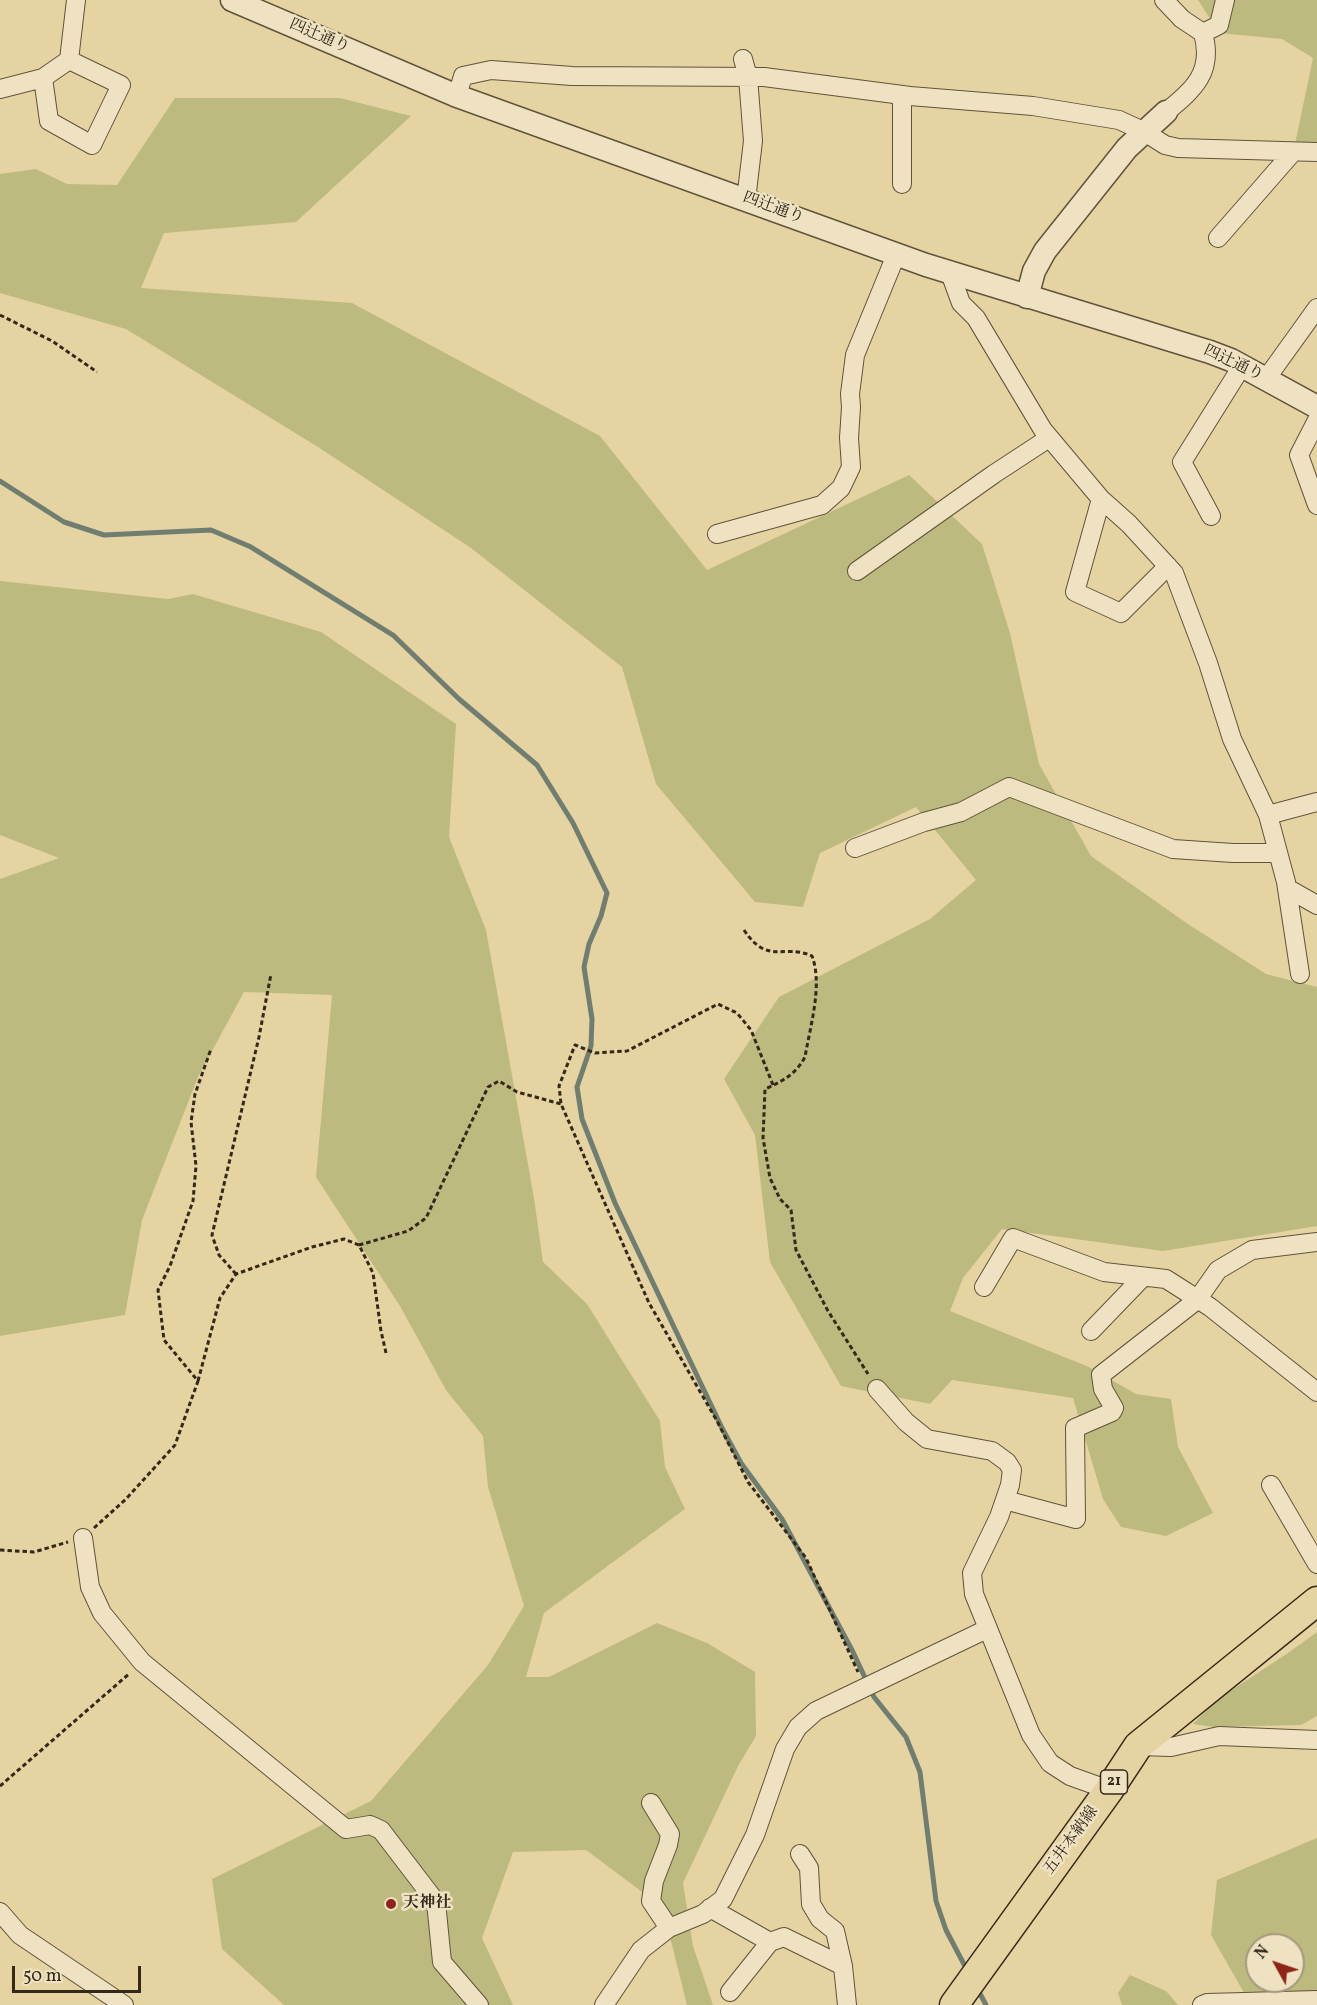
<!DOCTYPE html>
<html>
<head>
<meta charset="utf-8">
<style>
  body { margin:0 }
  #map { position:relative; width:1317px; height:2005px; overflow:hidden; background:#e6d3a2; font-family:Vollkorn,serif }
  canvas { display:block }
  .north { position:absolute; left:1245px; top:1933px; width:60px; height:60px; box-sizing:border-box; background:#efe2c3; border:2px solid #a4987f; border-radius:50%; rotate:310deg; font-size:16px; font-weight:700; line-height:24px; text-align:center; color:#332819 }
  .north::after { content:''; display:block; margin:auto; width:21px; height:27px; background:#8f2418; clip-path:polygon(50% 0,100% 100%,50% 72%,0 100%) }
  .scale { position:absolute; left:12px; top:1966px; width:129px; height:27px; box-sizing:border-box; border:3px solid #332819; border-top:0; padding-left:8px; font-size:18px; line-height:21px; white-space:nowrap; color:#332819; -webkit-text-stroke:4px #efe2c3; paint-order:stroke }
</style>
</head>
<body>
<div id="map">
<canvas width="1317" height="2005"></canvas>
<div class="north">N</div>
<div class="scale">50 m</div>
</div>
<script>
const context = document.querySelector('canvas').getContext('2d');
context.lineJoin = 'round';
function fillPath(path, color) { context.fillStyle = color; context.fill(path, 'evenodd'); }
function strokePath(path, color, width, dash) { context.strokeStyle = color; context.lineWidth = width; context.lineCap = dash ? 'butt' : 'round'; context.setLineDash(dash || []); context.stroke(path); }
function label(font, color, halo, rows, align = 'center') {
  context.font = font + ' Vollkorn,"Noto Serif JP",serif'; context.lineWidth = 5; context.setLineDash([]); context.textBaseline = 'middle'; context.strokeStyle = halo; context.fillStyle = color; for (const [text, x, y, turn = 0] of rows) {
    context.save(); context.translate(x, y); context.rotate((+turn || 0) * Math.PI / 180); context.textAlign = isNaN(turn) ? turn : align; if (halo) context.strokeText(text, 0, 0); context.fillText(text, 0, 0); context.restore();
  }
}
fillPath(new Path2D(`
  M1198,0h119v145l-22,-1 18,-86 -31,-19 -63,-6z
  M175,98h165l71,18 -115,106 -132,11 -23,55 211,15 248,133 107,134 202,-95 73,69 28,89 29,131 52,92 97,68 78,50 51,13v239l-154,25 -161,-22 -39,49 -13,33 139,56 47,27 35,5 7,48 35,66 -47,23 -45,-9 -18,-28 -30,-101 -121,-18 -22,24 -89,-18 -71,-124 -15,-127 -31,-56 55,-82 151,-78 46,-39 -60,-73 -96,46 -17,54 -48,-5 -99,-118 -34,-117 -151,-119 -153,-101 -192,-118 -126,-36v-119l36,-5 31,15 50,1z
  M0,581l168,18 25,-5 128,38 135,92 -7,113 37,93 48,268 9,64 44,42 73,117 5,46 20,42 -141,104 -18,64h23l108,-54 50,20 48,29 1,64 -18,30 -55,117 10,63 20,59h-26l-21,-84 -17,-24 -63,-47 -73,2 -31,86 31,67h-229l-62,-56 -10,-70 159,-78 117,-136 36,-59 -36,-119 -5,-51 -37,-46 -46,-84 -84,-129 16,-182 -88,-3 -46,85 -56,143 -17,95 -125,21v-457l59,-21 -59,-23z
  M1317,1632v84l-16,9 -88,2 -20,-3 25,-25 70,-46z
  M1317,1838v167h-66l-40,-70 6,-55zM1257,1945h36v36h-36z
  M1130,1975l36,16 12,14h-56l-4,-12z`), '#bdba7f');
strokePath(new Path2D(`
  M0,481l64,41 40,13 107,-5 40,17 142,88 66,64 78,66 36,58 34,70 -6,23 -12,28 -5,23 8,52 -1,27 -14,41 5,32 33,84 107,225 19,35 41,56 71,133 21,45 32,40 14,35 16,129 10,29 22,42
  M977,1988l9,17`), '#6f7e70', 5);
const minor = new Path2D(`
  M1164,0l18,19 21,14c11,39 -9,56 -37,79
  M1203,33l16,-8 6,-25
  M743,59l5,18 5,64 -7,59
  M43,78l6,43 43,24 29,-60 -52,-25
  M0,89l43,-11 26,-18 7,-60
  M457,96l6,-20 28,-6 81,6 192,1 146,19 123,10 86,14 24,11 22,14 13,3 139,4
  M902,184v-89
  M1218,238l75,-86
  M950,273l11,30 15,15 67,112 58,69 28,25 45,49 34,90 24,76 36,76 18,67 14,92
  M1266,379l51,-71
  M1317,420l-18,35 18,50
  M1101,499l-26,93 46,21 47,-47
  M1211,516l-29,-54 60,-96
  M717,534l105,-29 19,-17 10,-21 -2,-29 2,-31 -1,-13 5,-39 41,-100
  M857,571l137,-97 55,-36
  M1268,815l49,-13
  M855,848l69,-26 37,-10 48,-25 164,62 60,4h45
  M1287,888l30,17
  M984,1287l29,-49 91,34 62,7 44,28 107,85
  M1091,1331l52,-54
  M877,1389l29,33 21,17 65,12 15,11 5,8 -2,15 -11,32 -27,56 2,21 57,141 19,28 20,13 39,14
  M1271,1485l46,79
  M1005,1500l71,19 -1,-91 37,-16 2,-4 -11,-19 -2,-14 96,-75 21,-30 34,-20 65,-8
  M83,1538l7,49 12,26 40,49 204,167 24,-4 11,5 55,72 6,60 37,43
  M1138,1746l33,1 48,-11 98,4
  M651,1803l19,31 -2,11 -14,36 -3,20 18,27
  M800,1854l9,14 2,36 9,15 15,12 8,35
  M710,1908l60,34
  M0,1912l20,23 104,70
  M730,1992l40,-50 14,-5 59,29 4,39
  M604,2005l37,-55 28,-22 34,-14 20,-15 32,-64 30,-86 13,-22 18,-16 171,-82
  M1202,2005l5,-2 110,-3`);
const tertiary = new Path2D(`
  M232,0l225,96 469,169 284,87 21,8 86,47
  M1027,297l7,-26 11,-20 82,-103 39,-36`);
const primary = new Path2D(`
  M954,2005l155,-215 29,-44 179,-145`);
strokePath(minor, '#60533b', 20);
strokePath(tertiary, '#60533b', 25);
strokePath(primary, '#332819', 31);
strokePath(new Path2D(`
  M0,315l52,26 45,31
  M744,930c24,36 39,13 68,26 11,29 -2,71 -7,101 -9,17 -22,24 -40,32l-2,49 7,40 10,21 11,11 5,40 32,61 40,63
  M773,1085l-22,-55 -14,-17 -19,-9 -91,47 -32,2 -20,-8 -16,41 2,18 88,199 68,118 31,61 58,76 52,114
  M359,1245l49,-14 18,-13 62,-131 11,-6 18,11 44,12
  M236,1274l-17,-19 -7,-20 47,-198 12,-63
  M198,1381l22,-83 16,-24 76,-27 32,-8 15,6 14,28 8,58 5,22
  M94,1528l32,-29 49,-54 23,-64 -34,-41 -6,-50 12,-24 23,-65 3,-35 -5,-44 4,-28 16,-45
  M0,1550l34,2 34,-10
  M0,1786l130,-113`), '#332819', 3, [4.5, 3]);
strokePath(minor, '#efe2c3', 18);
strokePath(tertiary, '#efe2c3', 22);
strokePath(primary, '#e6d3a2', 28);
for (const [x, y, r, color] of [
  [391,1904,6,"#8f2418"]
]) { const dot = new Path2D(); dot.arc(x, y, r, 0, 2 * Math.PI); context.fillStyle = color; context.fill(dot); strokePath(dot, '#efe2c3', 2); }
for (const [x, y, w] of [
  [1114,1782,27]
]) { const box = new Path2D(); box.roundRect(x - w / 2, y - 12, w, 24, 4.5); context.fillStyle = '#efe2c3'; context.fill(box); strokePath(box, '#332819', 1.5); }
label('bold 15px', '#332819', null, [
  ["21",1114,1782]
]);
label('16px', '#332819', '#efe2c3', [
  ["四辻通り",319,37,23],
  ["四辻通り",773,209,20],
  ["四辻通り",1233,364,25],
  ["五井本納線",1072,1841,-54]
]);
label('bold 16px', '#332819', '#efe2c3', [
  ["天神社",403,1904]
], 'left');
</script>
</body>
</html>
